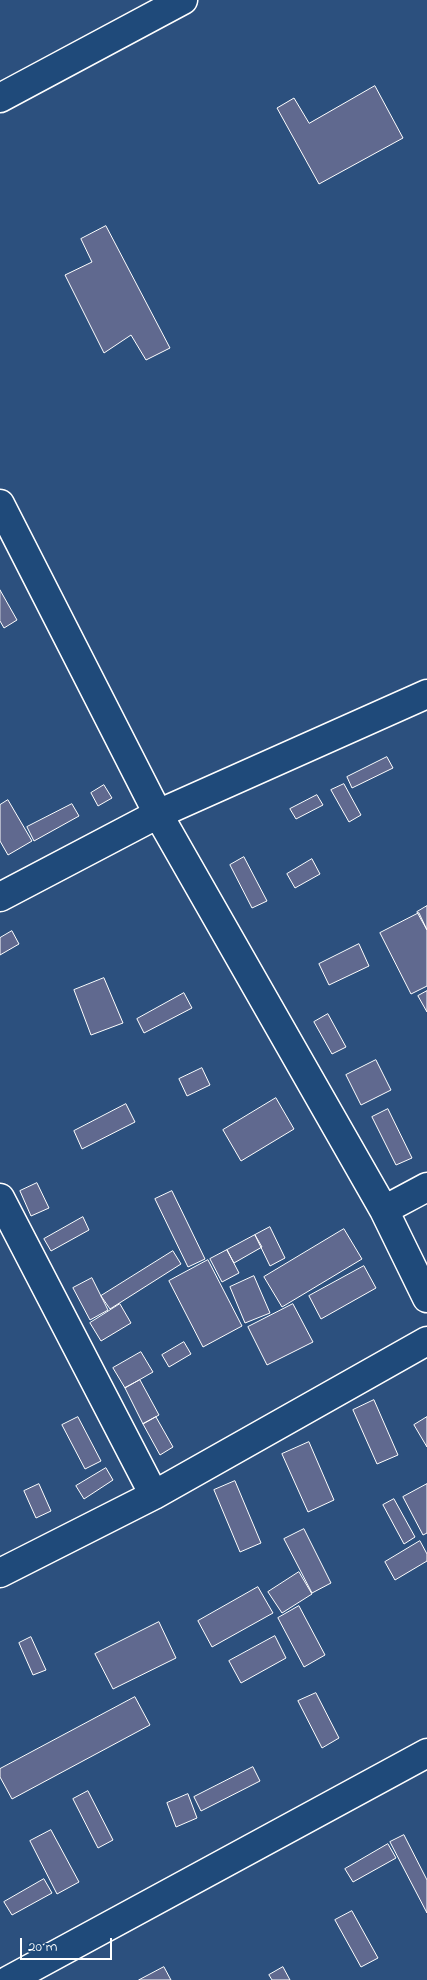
<!DOCTYPE html>
<html>
<head>
<meta charset="utf-8">
<style>
  body { margin:0 }
  #map { position:relative; width:427px; height:1980px; overflow:hidden; background:#2c507e; font-family:"Indie Flower",sans-serif }
  canvas { display:block }
  .scale { position:absolute; left:20px; top:1938px; width:92px; height:22px; box-sizing:border-box; border:2px solid #fff; border-top:0; padding-left:6px; font-size:15px; line-height:18px; white-space:nowrap; color:#fff; -webkit-text-stroke:4px #1f4a7a; paint-order:stroke }
</style>
</head>
<body>
<div id="map">
<canvas width="427" height="1980"></canvas>
<div class="scale">20 m</div>
</div>
<script>
const context = document.querySelector('canvas').getContext('2d');
context.lineJoin = 'round';
function fillPath(path, color) { context.fillStyle = color; context.fill(path, 'evenodd'); }
function strokePath(path, color, width, dash) { context.strokeStyle = color; context.lineWidth = width; context.lineCap = dash ? 'butt' : 'round'; context.setLineDash(dash || []); context.stroke(path); }
const building = new Path2D(`
  M375,86l28,52 -84,46 -42,-76 17,-10 15,25z
  M106,226l64,122 -24,12 -15,-25 -27,18 -39,-78 27,-13 -11,-23z
  M0,590l17,30 -13,8 -4,-7z
  M387,757l6,11 -41,20 -5,-11z
  M344,784l17,31 -12,7 -18,-32z
  M104,785l8,13 -14,8 -7,-13z
  M317,795l6,10 -27,14 -6,-10z
  M8,800l24,41 -24,14 -8,-14v-36z
  M72,804l7,12 -45,25 -7,-14z
  M244,857l23,44 -15,7 -22,-43z
  M312,859l8,15 -25,14 -8,-14z
  M427,906v24l-10,-18z
  M419,913l8,17v56l-16,8 -31,-61z
  M12,931l7,13 -19,11v-17z
  M359,944l10,22 -40,19 -10,-21z
  M104,978l19,45 -32,12 -17,-45z
  M427,991v21l-9,-16z
  M184,993l8,15 -48,25 -7,-14z
  M328,1014l18,33 -14,7 -18,-32z
  M376,1060l15,30 -30,15 -15,-30z
  M202,1068l8,17 -23,11 -8,-17z
  M276,1098l18,31 -53,32 -18,-31z
  M126,1104l9,18 -53,27 -8,-18z
  M388,1109l24,49 -16,7 -24,-48z
  M37,1183l12,25 -18,8 -11,-25z
  M172,1191l33,68 -17,8 -33,-68z
  M83,1217l6,13 -38,21 -7,-12z
  M270,1227l15,31 -15,8 -15,-31z
  M344,1229l18,30 -80,48 -18,-30z
  M255,1235l7,12 -28,16 -7,-13z
  M227,1250l12,23 -17,9 -12,-23z
  M173,1251l8,13 -71,45 -9,-13z
  M208,1260l34,66 -39,21 -34,-66z
  M364,1266l12,22 -55,31 -12,-23z
  M254,1276l16,37 -25,10 -15,-36z
  M92,1278l16,32 -18,10 -17,-32z
  M120,1304l11,19 -30,18 -11,-18z
  M293,1304l20,38 -46,23 -19,-38z
  M184,1342l7,12 -22,13 -7,-12z
  M141,1352l12,20 -28,16 -12,-20z
  M140,1380l19,35 -16,9 -18,-36z
  M374,1400l24,55 -21,9 -24,-54z
  M78,1417l23,44 -16,8 -23,-44z
  M156,1417l17,30 -13,8 -17,-31z
  M427,1417v30l-13,-22z
  M309,1442l25,58 -26,12 -26,-58z
  M106,1468l7,12 -29,19 -8,-13z
  M235,1481l26,62 -21,9 -26,-62z
  M39,1484l12,27 -15,7 -12,-27z
  M427,1484v49l-4,2 -20,-38z
  M394,1499l21,38 -11,7 -21,-39z
  M304,1529l27,54 -19,10 -28,-54z
  M420,1541l7,13v7l-32,19 -10,-18z
  M299,1572l13,22 -30,19 -14,-21z
  M258,1587l15,26 -61,34 -14,-26z
  M299,1606l26,49 -21,12 -26,-49z
  M159,1622l17,36 -63,31 -18,-35z
  M275,1636l11,22 -45,25 -12,-22z
  M31,1637l15,33 -13,5 -14,-32z
  M316,1693l23,45 -17,10 -24,-47z
  M135,1697l15,28 -138,74 -12,-22v-8z
  M253,1767l7,14 -59,30 -7,-14z
  M88,1791l25,49 -15,8 -25,-49z
  M188,1794l9,24 -21,9 -9,-24z
  M51,1830l28,52 -22,12 -27,-53z
  M404,1835l23,45v33l-37,-71z
  M388,1844l8,14 -43,24 -8,-13z
  M44,1879l8,14 -40,22 -8,-13z
  M352,1911l26,47 -17,9 -26,-47z
  M164,1967l7,13h-32z
  M283,1967l7,13h-18l-3,-5z`);
fillPath(building, '#60698f');
strokePath(building, '#fff', 1);
const minor = new Path2D(`
  M0,98l183,-98
  M0,504l158,310 226,396 43,88
  M0,897l158,-83 269,-120
  M0,1198l154,297
  M384,1210l43,-23
  M0,1573l154,-78 273,-154
  M9,1980l418,-227`);
strokePath(minor, '#fff', 31);
strokePath(minor, '#1f4a7a', 28);
</script>
</body>
</html>
